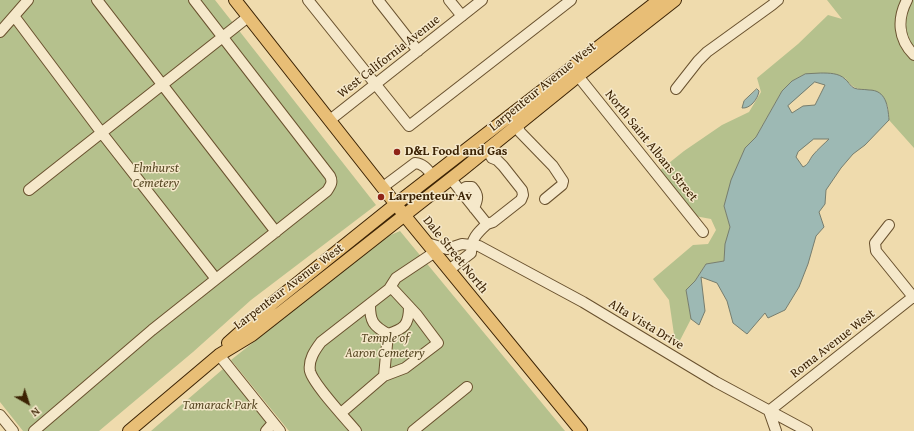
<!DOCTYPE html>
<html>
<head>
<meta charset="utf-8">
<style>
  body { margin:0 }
  #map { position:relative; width:914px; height:431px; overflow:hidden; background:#efdbad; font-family:"Gentium Book Plus",serif }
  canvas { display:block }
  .north { position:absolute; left:8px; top:383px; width:40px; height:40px; -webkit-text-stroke:3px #f5e8ca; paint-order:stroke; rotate:141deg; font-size:11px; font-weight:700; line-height:16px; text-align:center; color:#3c2304 }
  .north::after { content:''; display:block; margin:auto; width:14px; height:18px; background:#3c2304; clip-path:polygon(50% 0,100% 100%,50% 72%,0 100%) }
</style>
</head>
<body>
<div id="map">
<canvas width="914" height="431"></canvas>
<div class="north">N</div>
</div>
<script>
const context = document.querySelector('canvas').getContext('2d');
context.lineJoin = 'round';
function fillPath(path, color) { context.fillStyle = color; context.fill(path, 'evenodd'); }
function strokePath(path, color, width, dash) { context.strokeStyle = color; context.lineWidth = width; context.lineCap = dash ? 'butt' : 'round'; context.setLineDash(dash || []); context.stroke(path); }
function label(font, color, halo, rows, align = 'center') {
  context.font = font + ' "Gentium Book Plus",serif'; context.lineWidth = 3; context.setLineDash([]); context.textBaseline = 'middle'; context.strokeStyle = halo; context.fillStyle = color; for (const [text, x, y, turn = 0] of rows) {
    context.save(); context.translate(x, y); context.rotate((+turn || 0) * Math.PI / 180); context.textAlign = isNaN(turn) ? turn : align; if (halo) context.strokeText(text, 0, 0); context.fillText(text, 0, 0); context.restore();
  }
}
fillPath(new Path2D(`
  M0,0h215l161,205 -125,95 -58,52 -94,79h-76l-23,-29z
  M827,0h87v148l-25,-28 -1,-14 -18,-16c-13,0 -17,-2 -25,-12l-40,-4 -13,7 -10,10 -26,46 -11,11 -21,58 6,21 -6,34 -18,3 -11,17 -9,9 5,29 -15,29 -7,-48 -16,-21 40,-34 15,-1 8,-14 -5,-11 -16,-3 -36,-45 25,-20 38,-26 27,-13 12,-20 -4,-14 41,-34 30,-29 14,4z
  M400,231l165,200h-276l-58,-71 155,-123z
  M223,369l54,62h-126z`), '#b5c18d');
const water = new Path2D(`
  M821,73c8,0 18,0 24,6 3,2 5,7 9,9 5,2 9,1 15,2 17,0 19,16 20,30l-24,25 -12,9 -12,14 -15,22 -1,14 -6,8 5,15 -8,9 -8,28 -9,23 -14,23 -17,8 -3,-5 -18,21 -14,-11 -6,-22 -10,-18 -16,-6 4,34 -6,14 -8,-6 -5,-29 9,-9 11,-17 18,-3 1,-17 5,-17 -6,-21 7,-26 14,-32 11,-11 26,-46 10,-10 13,-7zM815,82l10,3 -10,20 -12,1 -11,7 -4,-7zM814,139h15c-5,5 -11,10 -16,16 -4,5 -4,9 -10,12l-7,-10 2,-5z
  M757,89l2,2c-1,8 -9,18 -17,17l2,-7z`);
fillPath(water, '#9db9b4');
strokePath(water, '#767d6e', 1);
const minor = new Path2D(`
  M97,0l179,232
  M308,0l101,126 162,-126
  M378,0l40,51
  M449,0l13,16
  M907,0c-10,19 -9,39 7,55
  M14,16l87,116 115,147
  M0,32l28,-32
  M578,76l125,156
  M676,89l22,-28 9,-9 65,-47 6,-5
  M330,120l152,-120
  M517,125l3,7 33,34 10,15 -1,4 -17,14
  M383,187l32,-24c9,1 12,6 18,13
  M29,190l219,-173
  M460,191l6,-4h6c7,8 6,12 2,21
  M487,224l6,-2 28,-22 2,-5 -1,-5 -19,-24 -6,-6 -5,-2 -5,-8
  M889,225l-14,18 1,8 38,47
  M427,243l20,6 15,-5 17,2 104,56 133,80 91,49
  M449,270l22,-17c0,-14 6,-20 16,-29l-36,-45
  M370,305c0,16 3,21 18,29 16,-5 21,-9 21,-27
  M219,355l61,76
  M384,376l4,-42
  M341,413l43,-37 21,-8 33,-25 -21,-28 -26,-28
  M0,415l13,16
  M34,431l118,-101 175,-139c4,-6 6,-9 3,-15l-136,-176
  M266,431l7,-8
  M356,431c-10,-12 -43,-47 -46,-60 -2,-11 5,-21 11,-29l68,-53 7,-11 39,-26
  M413,431l54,-44
  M776,431l-7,-20 144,-114`);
const major = new Path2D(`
  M235,0l174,221 172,210
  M228,343l46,-41 122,-98 263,-204
  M129,431l90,-76 33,-20 210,-165 116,-94 97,-76`);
strokePath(minor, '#69512e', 12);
strokePath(major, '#3c2304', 14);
strokePath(minor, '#f5e8ca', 10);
strokePath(major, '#e8be76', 12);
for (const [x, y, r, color] of [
  [397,152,4,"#8f2418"],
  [381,197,4,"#8f2418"]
]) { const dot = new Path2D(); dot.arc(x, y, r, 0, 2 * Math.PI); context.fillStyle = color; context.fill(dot); strokePath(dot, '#f5e8ca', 1.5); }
label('13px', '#3c2304', '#f5e8ca', [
  ["West California Avenue",389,57,-38],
  ["Larpenteur Avenue West",543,87,-39],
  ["North Saint Albans Street",651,146,51],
  ["Dale Street North",455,255,51],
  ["Larpenteur Avenue West",289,287,-37],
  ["Alta Vista Drive",646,325,31],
  ["Roma Avenue West",833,344,-38]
]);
label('bold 13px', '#3c2304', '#f5e8ca', [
  ["D&L Food and Gas",405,152],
  ["Larpenteur Av",389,197]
], 'left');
label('italic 13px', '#5a4a26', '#f5e8ca', [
  ["Elmhurst",156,169],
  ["Cemetery",156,184],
  ["Temple of",385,339],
  ["Aaron Cemetery",385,354],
  ["Tamarack Park",220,406]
]);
</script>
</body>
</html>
